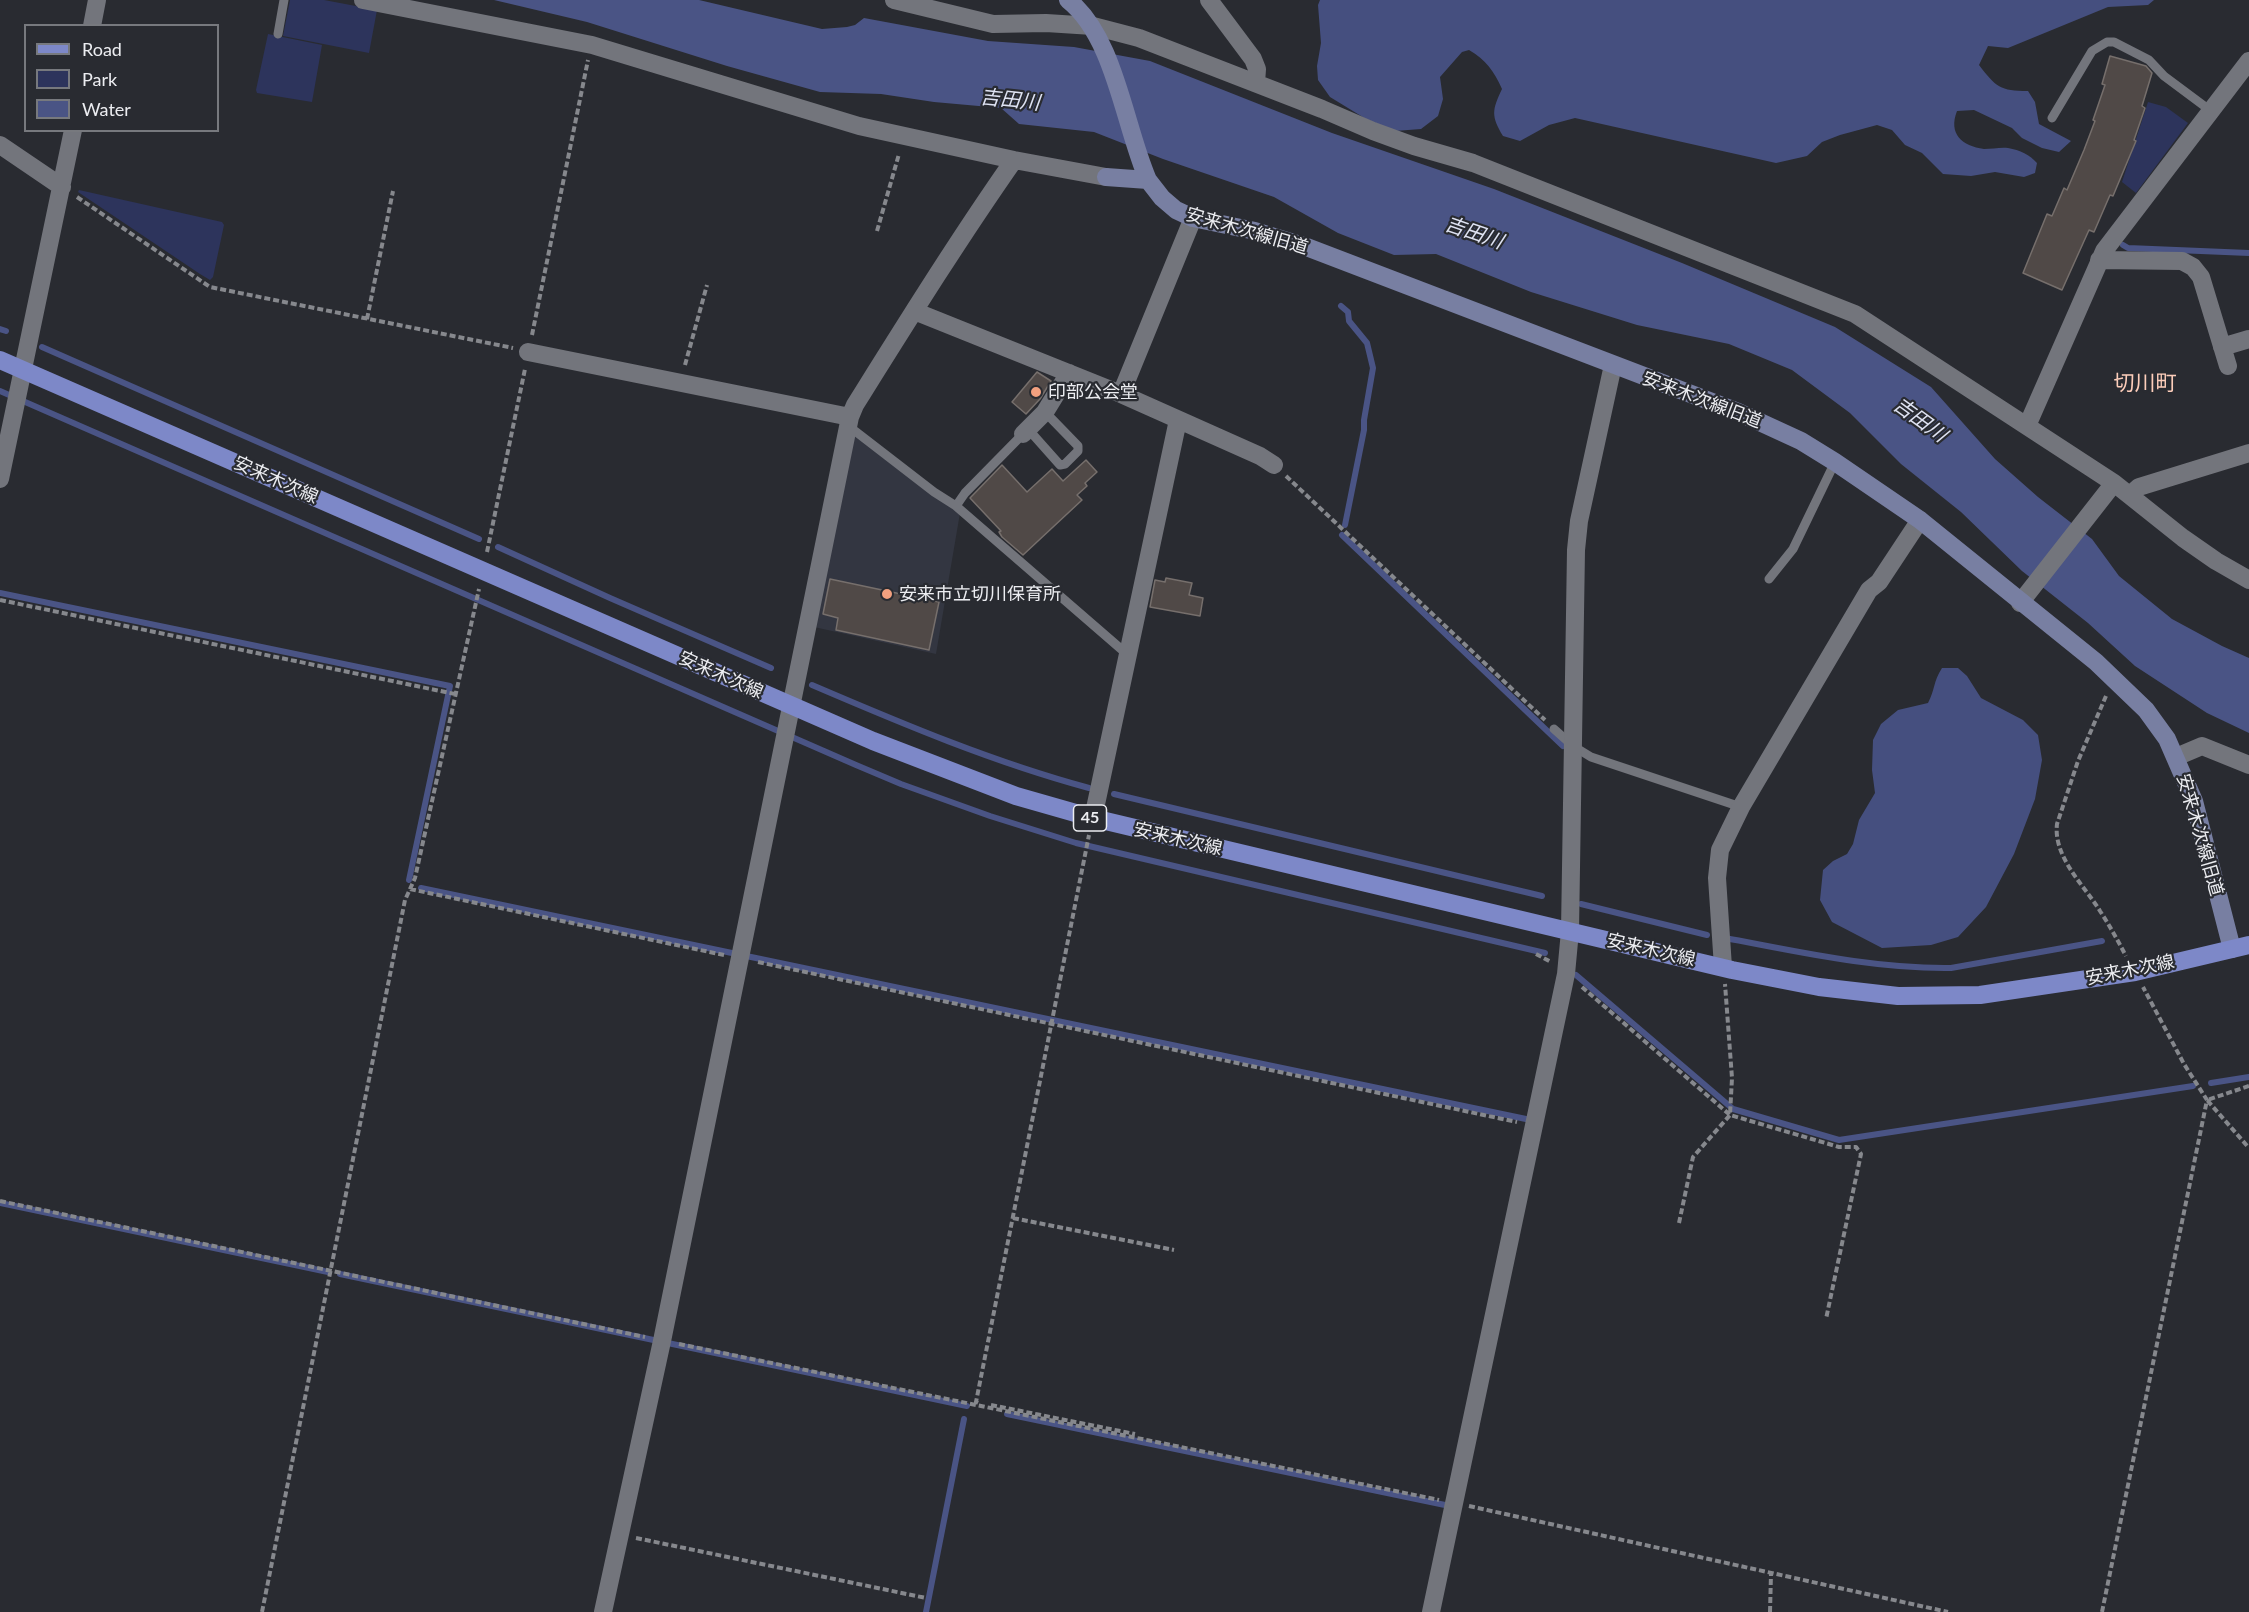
<!DOCTYPE html>
<html>
<head>
<meta charset="utf-8">
<style>
  body { margin:0 }
  #map { position:relative; width:2249px; height:1612px; overflow:hidden; background:#292b31; font-family:Lato,sans-serif }
  canvas { display:block }
  .legend { position:absolute; left:24px; top:24px; width:195px; height:108px; box-sizing:border-box; background:#292b31; border:2px solid #77797e; margin:0; padding:8px 10px; list-style:none; font-size:18px; color:#ecedf1 }
  .legend li { display:flex; align-items:center; gap:12px; height:30px }
  .legend b { width:30px; border:2px solid #77797e }
</style>
</head>
<body>
<div id="map">
<canvas width="2249" height="1612"></canvas>
<ul class="legend">
<li><b style="height:8px;background:#7d88c8"></b>Road</li>
<li><b style="height:16px;background:#2d345c"></b>Park</li>
<li><b style="height:16px;background:#4a5485"></b>Water</li>
</ul>
</div>
<script>
const context = document.querySelector('canvas').getContext('2d');
context.lineJoin = 'round';
function fillPath(path, color) { context.fillStyle = color; context.fill(path, 'evenodd'); }
function strokePath(path, color, width, dash) { context.strokeStyle = color; context.lineWidth = width; context.lineCap = dash ? 'butt' : 'round'; context.setLineDash(dash || []); context.stroke(path); }
function label(font, color, halo, rows, align = 'center') {
  context.font = font + ' Lato,"Noto Sans JP",sans-serif'; context.lineWidth = 4.5; context.setLineDash([]); context.textBaseline = 'middle'; context.strokeStyle = halo; context.fillStyle = color; for (const [text, x, y, turn = 0] of rows) {
    context.save(); context.translate(x, y); context.rotate((+turn || 0) * Math.PI / 180); context.textAlign = isNaN(turn) ? turn : align; if (halo) context.strokeText(text, 0, 0); context.fillText(text, 0, 0); context.restore();
  }
}
fillPath(new Path2D(`
  M855,434l105,79 -24,141 -122,-27z`), '#333641');
fillPath(new Path2D(`
  M290,0h34l53,10 -8,43 -86,-17z
  M268,34l54,11 -10,57 -55,-9 -1,-3z
  M2148,102l18,5 22,16 -52,70 -14,-11z
  M79,190l143,32 2,3 -11,52 -3,3 -10,-6 -122,-82z`), '#2d345c');
fillPath(new Path2D(`
  M1320,0h834l-6,5 -40,2 -100,41 -20,-2 -9,19c17,22 21,26 49,26l7,11 4,22 32,17 -12,11 -17,-4 -20,-10 -10,-10 -38,-18 -17,1c-9,23 5,35 27,38 8,0 17,-2 24,-1 12,2 22,7 29,15l-2,10 -11,4 -29,-5 -24,4 -28,-2 -21,-21 -17,-8 -13,-15 -15,-5 -37,10 -18,7 -15,14 -31,7 -201,-45 -26,7 -29,16 -17,-5c-12,-20 -11,-26 -1,-47 -8,-18 -16,-29 -33,-39l-7,2 -22,25 3,22 -5,17 -17,13 -26,2 -29,-12 -36,-22 -12,-17 -1,-14 4,-23 -3,-38z
  M1942,668h16l9,8 14,22 42,22 15,15 4,25 -7,39 -21,55 -28,53 -28,30 -27,8 -49,3 -50,-26 -12,-22 3,-30 10,-9 14,-7 6,-10 6,-24 16,-27 -3,-23 1,-30 8,-16 17,-14 30,-7c7,-13 5,-21 14,-35z`), '#454f7f');
fillPath(new Path2D(`
  M494,0h205l123,29 25,-2 8,-2 9,-7 124,23 86,6 76,14 182,72 162,56 188,74 153,64 96,60 64,72 43,38 54,42 27,37 53,43 50,27 27,12v75l-42,-20 -72,-47 -47,-43 -66,-52 -61,-59 -60,-48 -51,-51 -58,-43 -63,-26 -92,-19 -106,-33 -95,-38 -42,1 -56,-22 -64,-36 -111,-38 -69,-27 -75,-8 -18,-16 -67,-6 -53,-8 -61,-2 -93,-26 -140,-44z`), '#4a5485');
strokePath(new Path2D(`
  M2123,245l5,3 121,5
  M1341,306l7,6 1,9 18,22 6,25 -9,52v10l-19,95
  M0,329l6,2
  M42,347l437,192
  M0,391l856,374 45,19 89,32 86,27 469,110
  M1342,535l221,211
  M498,547l112,51 161,70
  M0,593l450,93 -41,194
  M812,685c91,39 181,77 277,103
  M1114,794l428,102
  M421,888l1105,231
  M1581,904l126,31
  M1725,938c75,14 149,31 226,30l151,-27
  M1576,975l157,134 106,31 354,-54
  M2211,1083l38,-6
  M0,1203l328,69
  M340,1274l627,132
  M1007,1414l438,91
  M926,1612l38,-193`), '#4a5485', 6);
const building = new Path2D(`
  M2110,56l36,10 6,7 -10,33 3,2 -11,32 2,1 -23,55 -3,-1 -16,37 -5,-2 -27,60 -39,-17 24,-59 5,2 12,-28 3,2 17,-40 11,-29 -2,-1 12,-35 -3,-1z
  M1037,372l14,9 -11,18 -14,15 -14,-12z
  M1086,460l11,12 -12,11 2,3 -10,9 5,5 -59,55 -21,-18 -3,-5 2,-1 -31,-33 32,-33 25,27 25,-23 11,12z
  M1166,578l26,5 -3,12 14,3 -3,18 -50,-9 5,-27 10,2z
  M830,579l109,23 -10,48 -93,-20 2,-12 -15,-4z`);
fillPath(building, '#504947');
strokePath(building, '#766f6c', 1.5);
strokePath(new Path2D(`
  M77,197l133,90 303,61
  M877,231l22,-77
  M367,319l26,-128
  M532,335l56,-275
  M685,365l22,-80
  M1286,476l259,244
  M487,552l38,-183
  M0,600l455,94
  M2106,696l-28,65 -21,63c-4,33 27,61 43,87 10,15 18,30 26,45
  M410,889l314,66
  M1536,954l15,8
  M758,962l759,160
  M1582,987l148,128 109,32h17l5,7 -35,165
  M2249,1086l-42,14 42,48
  M0,1201l645,136
  M1013,1218l161,32
  M1679,1223l14,-66 37,-42 2,-37 -7,-94
  M679,1344l760,156
  M978,1403l-2,-1 113,-567
  M991,1405l144,29
  M1469,1506l479,106
  M636,1538l290,60
  M262,1612l143,-712 10,-22 64,-289
  M1770,1612l1,-38
  M2102,1612l105,-512 -23,-36 -41,-77`), '#86888d', 4, [6, 3]);
strokePath(new Path2D(`
  M278,34l6,-34
  M2052,118l40,-67 15,-9h7l35,18 15,16 47,35
  M847,427l8,4 79,61 22,14 172,149
  M1028,429l32,36 5,-1 13,-13v-5l-33,-34
  M956,506l9,-13 58,-59
  M1769,579l24,-30 42,-87
  M1554,729l19,17 18,11 150,50`), '#73757c', 9);
strokePath(new Path2D(`
  M363,0l229,45 267,81 155,34 92,17
  M894,0l99,24 53,-1 47,3 46,12 183,71 51,22 41,15 59,17 382,151 259,169 69,55 33,23 33,19
  M1209,0l44,59 4,10 -1,14
  M92,26l5,-26
  M0,145l62,42
  M2099,260l83,1 11,6 8,10 27,89
  M914,311l207,83 139,62 14,9
  M2222,347l27,-8
  M528,352l322,65
  M1121,394l72,-176
  M2027,426l77,-175 145,-190
  M1023,434l22,-22 24,-39
  M0,479l73,-349
  M2130,495l9,-8 110,-34
  M2020,603l94,-120
  M2176,757l26,-11 47,19
  M1093,818l85,-398
  M1723,967l-6,-89 3,-28 21,-43 128,-217 10,-8 41,-62
  M603,1612l59,-271 188,-924 5,-12c52,-83 103,-165 159,-245
  M1431,1612l135,-638 4,-43 6,-381 3,-29 34,-156`), '#73757c', 18);
strokePath(new Path2D(`
  M1068,0c47,37 56,125 80,180l14,18 14,12 17,8 62,13 49,15 434,166 63,29 34,21 85,58 176,142 50,48 21,29 27,62 38,148
  M1106,177l42,3`), '#787fa2', 18);
strokePath(new Path2D(`
  M0,360l873,381 143,55 77,22 639,152 87,17 79,9 82,-1 155,-23 114,-27`), '#7d88c8', 18);
for (const [x, y, r, color] of [
  [1036,392,6,"#f2a07f"],
  [887,594,6,"#f2a07f"]
]) { const dot = new Path2D(); dot.arc(x, y, r, 0, 2 * Math.PI); context.fillStyle = color; context.fill(dot); strokePath(dot, '#292b31', 2); }
for (const [x, y, w] of [
  [1090,818,33]
]) { const box = new Path2D(); box.roundRect(x - w / 2, y - 13, w, 26, 4.5); context.fillStyle = '#292b31'; context.fill(box); strokePath(box, '#ecedf1', 1.5); }
label('bold 16px', '#ecedf1', null, [
  ["45",1090,818]
]);
label('18px', '#ecedf1', '#292b31', [
  ["安来木次線旧道",1247,231,16],
  ["安来木次線旧道",1702,400,21],
  ["安来木次線",276,480,24],
  ["安来木次線",721,675,24],
  ["安来木次線旧道",2200,835,74],
  ["安来木次線",1178,839,13],
  ["安来木次線",1651,950,13],
  ["安来木次線",2130,970,-11]
]);
label('18px', '#ecedf1', '#292b31', [
  ["印部公会堂",1048,392],
  ["安来市立切川保育所",899,594]
], 'left');
label('italic 20px', '#dfe3f3', '#292b31', [
  ["吉田川",1010,100,6],
  ["吉田川",1474,233,19],
  ["吉田川",1920,420,36]
]);
label('21px', '#fccdba', '#292b31', [
  ["切川町",2145,383]
]);
</script>
</body>
</html>
